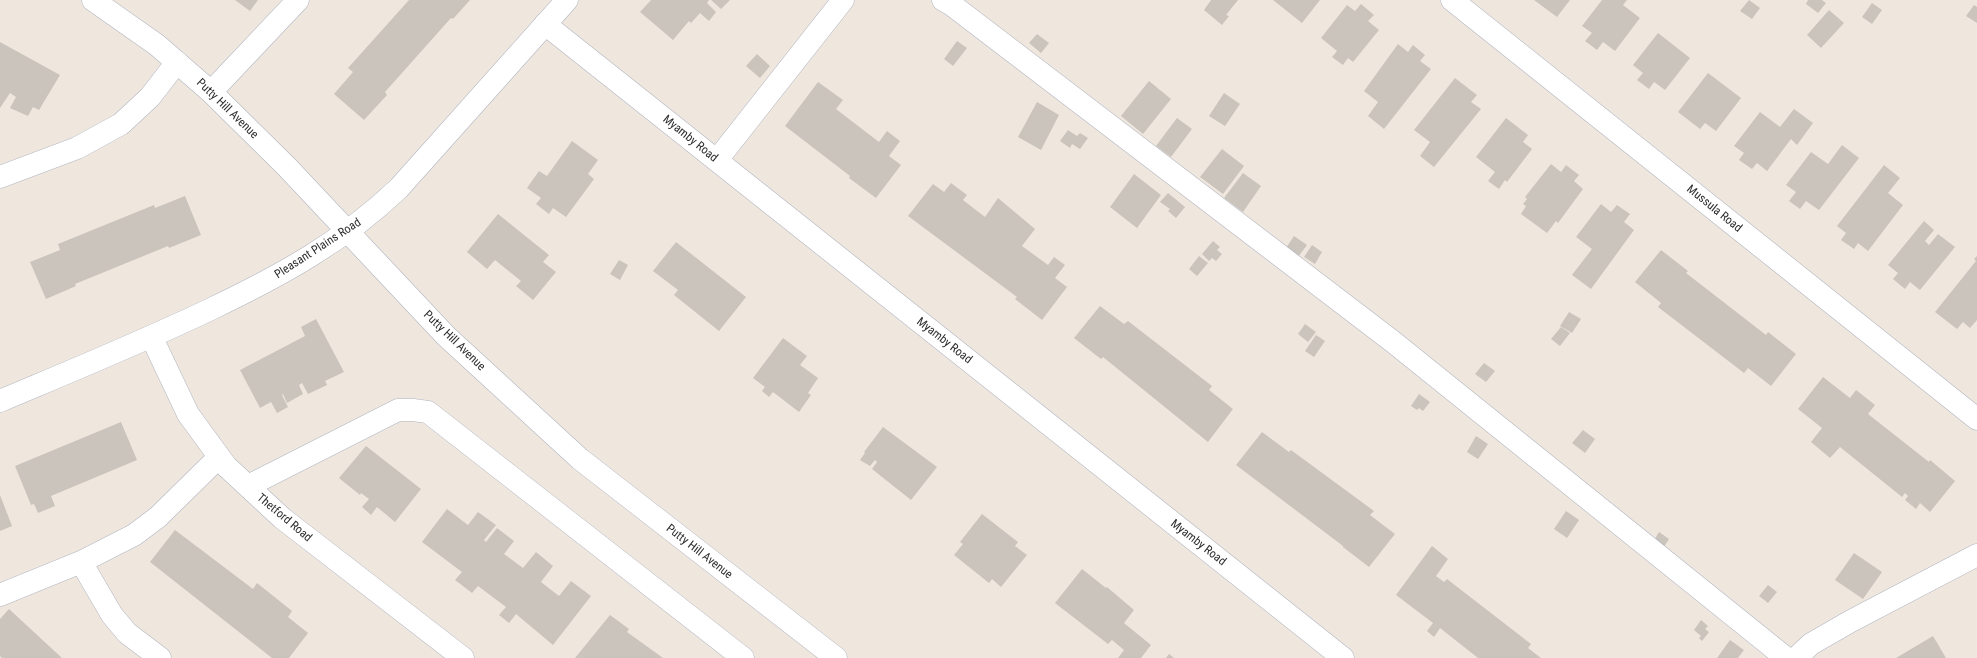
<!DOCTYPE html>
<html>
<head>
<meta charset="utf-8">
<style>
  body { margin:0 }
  canvas { display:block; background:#efe7dd }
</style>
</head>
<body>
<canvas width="1977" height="658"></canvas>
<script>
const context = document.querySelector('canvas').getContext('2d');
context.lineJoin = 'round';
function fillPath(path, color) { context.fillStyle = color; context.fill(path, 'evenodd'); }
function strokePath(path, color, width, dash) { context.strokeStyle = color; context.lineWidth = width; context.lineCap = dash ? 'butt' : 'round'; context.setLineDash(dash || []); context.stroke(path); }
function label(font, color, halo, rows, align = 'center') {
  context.font = font + ' "Roboto Condensed",sans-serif'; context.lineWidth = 3.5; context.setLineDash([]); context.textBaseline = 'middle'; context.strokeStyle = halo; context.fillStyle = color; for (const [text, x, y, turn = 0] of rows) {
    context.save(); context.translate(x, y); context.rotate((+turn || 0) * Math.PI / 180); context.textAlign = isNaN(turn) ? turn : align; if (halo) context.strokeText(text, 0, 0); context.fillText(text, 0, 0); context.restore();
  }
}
fillPath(new Path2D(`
  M235,0h23l-8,11z
  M409,0h61l-17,19 -2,-1 -66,74 2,3 -23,25 -30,-26 19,-22 -5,-4z
  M651,0h58l-2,3 9,9 -7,9 -9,-8 -9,10 -2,-2 -16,19 -33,-28z
  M711,0h19l-9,9z
  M1211,0h27l-12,15 3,1 -7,9 -18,-15z
  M1273,0h47l-18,23z
  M1534,0h36l-13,17z
  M1602,0h25l-4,5 17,13 -25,33 -12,-9 -6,8 -12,-9 7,-8 -10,-7z
  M1749,0l11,8 -8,11 -12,-8z
  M1808,0h14l4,3 -8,10 -12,-9z
  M1872,3l10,7 -10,14 -10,-7z
  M1361,4l13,11 -6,6 11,9 -26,32 -5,-4 -5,7 -11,-8 5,-6 -16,-13 26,-33 8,6z
  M1974,5l3,2v16l-11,-7z
  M1829,10l15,13 -23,25 -14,-13z
  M1658,33l32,25 -25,32 -11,-8 -5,7 -12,-9 6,-7 -10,-8z
  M1037,34l12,9 -8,10 -12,-10z
  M957,41l10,7 -14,18 -9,-7z
  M0,42l60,33 -21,35 -6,-3 -5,9 -18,-8 6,-11 -6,-4 -10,15z
  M1398,44l10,8 5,-7 12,10 -5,6 11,8 -47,60 -16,-13 10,-14 -14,-11z
  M757,54l13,12 -10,12 -14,-12z
  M1708,73l33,25 -25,33 -11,-8 -5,6 -22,-17z
  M1455,78l22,17 -6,7 10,7 -47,58 -14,-11 10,-14 -16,-12z
  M1149,81l22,18 -28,35 -22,-18z
  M818,82l25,18 -7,9 43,33 8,-11 13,10 -11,15 12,9 -25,33 -27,-20 1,-2 -65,-50z
  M1224,93l16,11 -15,22 -16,-10z
  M1037,102l22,13 -18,35 -23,-13z
  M1794,109l19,14 -16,22 -6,-6 -24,32 -10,-8 -5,6 -13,-9 5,-7 -10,-7 26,-34 20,15z
  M1177,118l15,11 -21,28 -15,-11z
  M1506,118l22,17 -5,7 9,7 -25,33 -2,-2 -6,9 -11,-8 7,-9 -19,-15z
  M1068,130l9,6 3,-3 8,5 -8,11 -8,-5 -2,4 -10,-7z
  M572,141l26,19 -10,14 6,5 -28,38 -13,-9 -4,6 -13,-10 5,-6 -14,-10 12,-17 8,5z
  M1842,145l17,13 -40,52 -13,-9 -6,8 -11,-8 7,-9 -10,-7 25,-33 17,12z
  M1222,149l22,17 -21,28 -23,-17z
  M1551,164l10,8 5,-7 13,10 -5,6 9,8 -25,34 -2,-2 -9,12 -26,-19 5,-8 -3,-2 4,-5 -2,-2z
  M1884,165l16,13 -12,15 15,12 -35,46 -10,-8 -4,6 -13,-9 5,-7 -9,-7z
  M1243,173l18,13 -18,26 -19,-14z
  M1134,174l27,21 -24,33 -27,-21z
  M951,183l16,12 -4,5 22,17 13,-19 37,31 -13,17 26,19 6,-8 11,8 -10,13 12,9 -25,33 -27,-21 2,-2 -109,-81 25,-32 11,8z
  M1168,193l17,14 -9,11 -8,-7 2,-2 -10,-7z
  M185,196l16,39 -32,13 -1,-2 -93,38 1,2 -30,13 -16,-37 30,-12 -2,-6 96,-39 1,3z
  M1601,204l10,8 6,-7 13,9 -6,8 10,8 -43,59 -19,-14 20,-26 -16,-12z
  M498,214l51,41 -6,7 13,10 -23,28 -17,-14 5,-5 -26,-21 -8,9 -20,-17z
  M1924,221l10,9 -9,11 4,4 9,-11 17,13 -35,43 -10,-8 -5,7 -12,-10 5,-6 -10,-8z
  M1294,236l13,9 -9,12 -12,-9z
  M1213,241l7,6 -3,3 5,4 -6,7 -4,-3 -3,3 -7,-7z
  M676,242l70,55 -27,34 -45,-36 4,-5 -25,-19z
  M1312,245l10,7 -7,12 -11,-7z
  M1661,250l27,21 -2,2 80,62 2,-3 28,22 -25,32 -23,-18 -4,5 -86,-66 3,-4 -26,-21z
  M1199,256l9,7 -11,13 -8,-7z
  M1977,256v64l-7,8 -7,-6 -6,7 -22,-17 41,-51 -2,-2z
  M619,260l9,5 -8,15 -10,-6z
  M1100,306l24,18 4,-3 84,65 -3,4 24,19 -25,33 -105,-85 -2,2 -27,-21z
  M1569,312l12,7 -9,14 -12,-7z
  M316,319l28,53 -19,9 2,4 -19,9 -6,-11 -3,2 4,9 -16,9 -4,-9 -1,1 6,12 -11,6 -6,-11 -11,6 -20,-38 65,-34 -4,-9z
  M1305,324l11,8 -8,10 -10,-8z
  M1561,327l9,6 -10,13 -9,-7z
  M1316,335l9,6 -11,16 -9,-6z
  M783,338l24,18 -7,9 18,13 -10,15 3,2 -12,17 -26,-20 -4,5 -7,-6 3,-4 -12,-9z
  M1484,363l11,8 -9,11 -11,-8z
  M1823,377l27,21 6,-8 19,15 -7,9 61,48 1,-2 25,21 -25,31 -10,-9 -4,6 -11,-9 3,-4 -3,-3 -3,4 -62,-50 -10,11 -19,-16 11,-14 -24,-19z
  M1419,394l11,8 -7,9 -4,-3 -2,2 -6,-4z
  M121,422l16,38 -86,36 4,10 -17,7 -4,-9 -3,1 -16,-39z
  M883,427l54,40 -26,33 -39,-31 5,-7 -2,-2 -5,6 -10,-6 5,-7 -1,-1z
  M1583,430l12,9 -10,14 -13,-10z
  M1262,432l27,20 2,-2 83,61 -4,4 25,19 -26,33 -26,-20v-1l-107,-81z
  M1476,436l12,8 -10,15 -11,-7z
  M366,446l55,43 -26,33 -18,-15 -6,8 -9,-8 7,-8 -8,-6 -1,2 -21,-17z
  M0,495l12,31 -12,5z
  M447,509l21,16 10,-13 18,13 -12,15 2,2 11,-14 17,13 -10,13 19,14 13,-16 17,14 -12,16 18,14 12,-15 20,15 -38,49 -37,-31 -7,9 -10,-8 7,-8 -28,-21 -6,7 -17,-13 7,-8 -40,-30z
  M1566,511l13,9 -12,18 -13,-9z
  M982,514l36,28 -3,4 12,9 -26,32 -9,-8 -3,4 -35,-28 9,-11 -3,-2z
  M175,530l78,59 4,-6 35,28 -4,6 20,16 -19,25h-17l-122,-96z
  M1659,532l10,7 -7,11 -10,-6z
  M1432,546l16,13 -12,17 8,6 3,-3 84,65 -3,4 13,10h-63l-38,-30 -6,9 -7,-6 6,-8 -37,-28z
  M1854,553l28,19 -19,27 -28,-19z
  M1082,569l24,19 1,-1 27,23 -10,13 27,22 -10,13h-23l6,-8 -12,-10 -4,4 -53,-41z
  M1768,585l9,7 -9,11 -9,-7z
  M9,609l53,49h-60l-2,-2v-37z
  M610,615l19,14 -2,3 36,26h-88z
  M1701,620l7,6 -3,3 4,3 -7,9 -3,-3 2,-2 -7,-6z
  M1933,636l13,22h-50z
  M1730,640l14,10 -6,8h-21z
  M1169,654l5,4h-8z`), '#cac4bc');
const minor = new Path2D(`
  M93,0l64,45 54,47 76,75 159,169 134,123 256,199
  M943,0l9,5 440,336 394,317
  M1452,0l525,419
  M545,24l798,634
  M211,92l87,-92
  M717,160l126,-160
  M0,177l77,-29 44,-24 29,-27 27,-35
  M152,338l36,76 38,52 56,52 181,140
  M0,401c71,-30 142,-59 211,-92 69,-33 133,-68 188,-121l168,-188
  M248,486l150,-76h15l15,2 315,246
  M0,595l81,-33
  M160,658l-33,-25 -15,-18 -31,-53 53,-27 24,-18 61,-60
  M1796,658l15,-14 40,-23 126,-66`);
strokePath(minor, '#b1b4c1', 23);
strokePath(minor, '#fff', 22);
label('12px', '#2c2c2c', '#fff', [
  ["Putty Hill Avenue",227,109,44],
  ["Myamby Road",690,139,39],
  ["Mussula Road",1714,209,39],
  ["Pleasant Plains Road",318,249,-33],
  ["Putty Hill Avenue",454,341,44],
  ["Myamby Road",944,341,38],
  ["Thetford Road",284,518,40],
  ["Myamby Road",1198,543,38],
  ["Putty Hill Avenue",699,552,38]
]);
</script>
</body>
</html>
